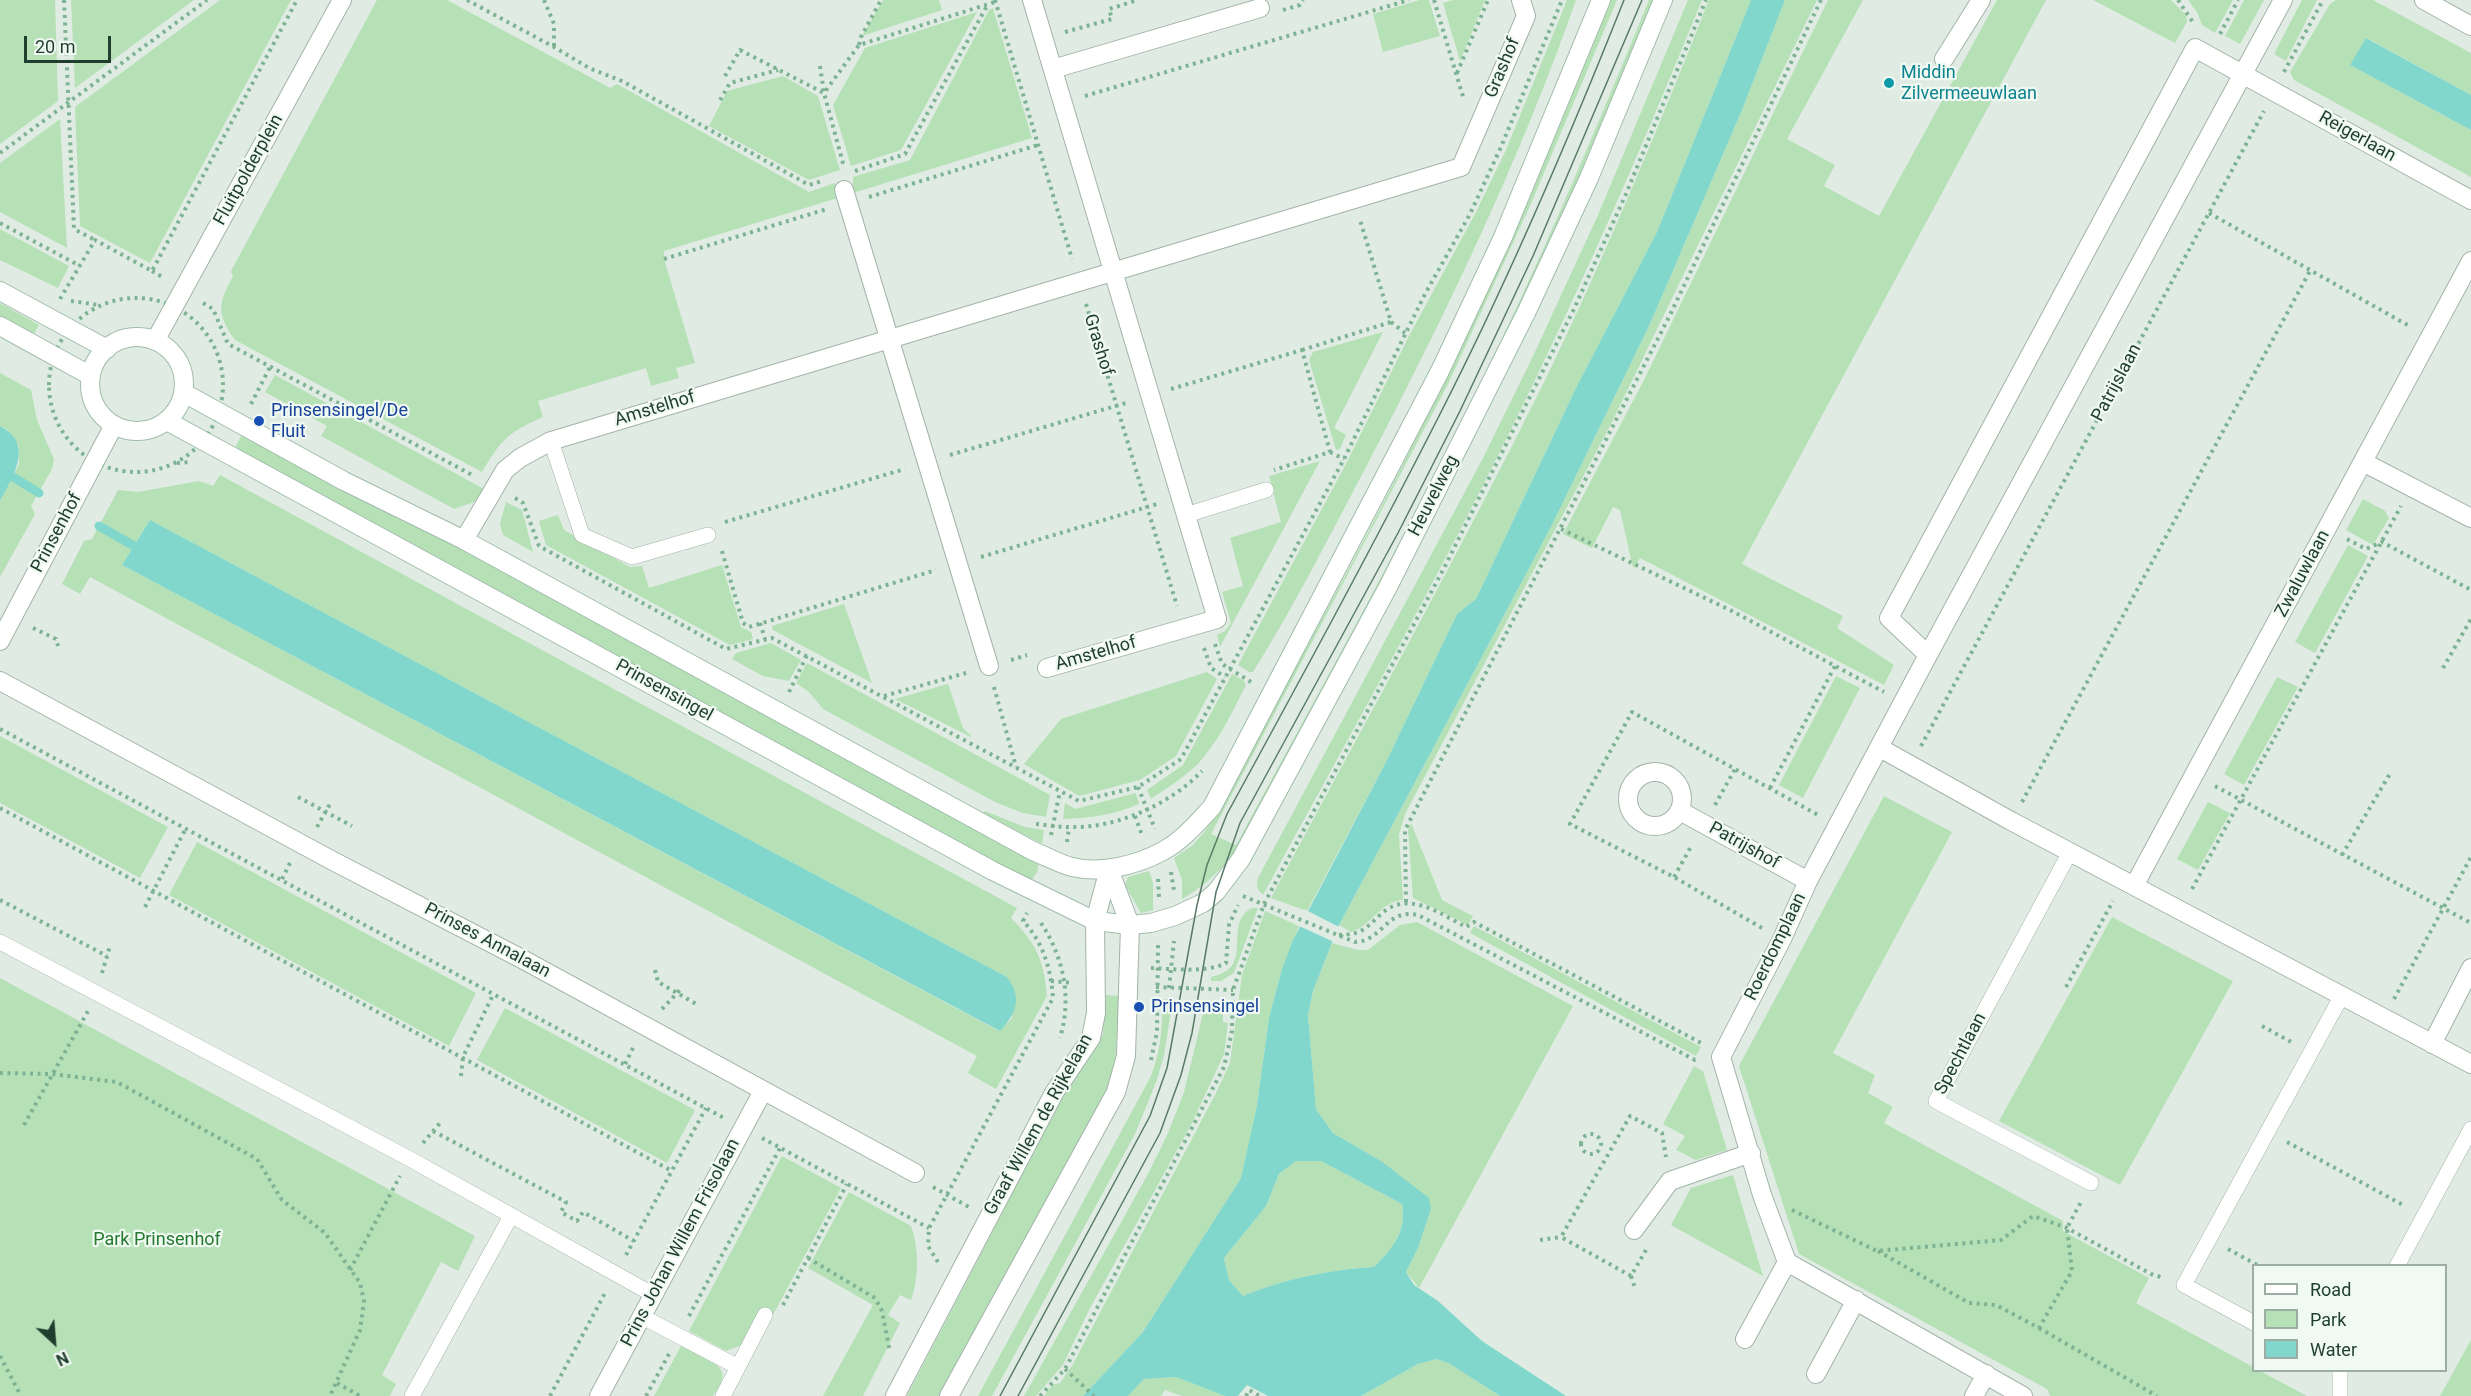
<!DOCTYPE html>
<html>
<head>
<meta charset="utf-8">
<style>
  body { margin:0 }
  #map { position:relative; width:2471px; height:1396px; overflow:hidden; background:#e0ece3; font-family:Roboto,sans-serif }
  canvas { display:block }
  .legend { position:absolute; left:2252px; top:1264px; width:195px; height:108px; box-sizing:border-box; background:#f0f9f2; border:2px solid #9caea3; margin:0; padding:8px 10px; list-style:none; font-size:18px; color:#1f3e2d }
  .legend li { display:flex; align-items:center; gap:12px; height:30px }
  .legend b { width:30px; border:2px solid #9caea3 }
  .north { position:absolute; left:24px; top:1312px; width:60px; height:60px; -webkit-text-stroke:4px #f0f9f2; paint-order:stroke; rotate:154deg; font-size:16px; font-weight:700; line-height:24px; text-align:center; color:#1f3e2d }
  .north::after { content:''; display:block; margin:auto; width:21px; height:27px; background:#1f3e2d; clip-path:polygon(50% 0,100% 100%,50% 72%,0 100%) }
  .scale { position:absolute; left:24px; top:36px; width:87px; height:27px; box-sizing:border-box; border:3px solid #1f3e2d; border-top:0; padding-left:8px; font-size:18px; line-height:21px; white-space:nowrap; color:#1f3e2d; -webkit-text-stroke:4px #f0f9f2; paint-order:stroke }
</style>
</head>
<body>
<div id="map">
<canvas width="2471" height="1396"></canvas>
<ul class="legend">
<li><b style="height:8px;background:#fff"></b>Road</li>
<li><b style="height:16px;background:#b6e0b6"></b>Park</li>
<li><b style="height:16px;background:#82d7cd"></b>Water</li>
</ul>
<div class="north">N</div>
<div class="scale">20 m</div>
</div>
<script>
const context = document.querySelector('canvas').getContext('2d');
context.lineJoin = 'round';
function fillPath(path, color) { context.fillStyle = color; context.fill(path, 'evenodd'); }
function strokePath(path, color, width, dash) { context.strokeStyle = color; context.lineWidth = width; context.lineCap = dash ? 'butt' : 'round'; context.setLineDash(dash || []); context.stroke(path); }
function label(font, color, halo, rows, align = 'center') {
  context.font = font + ' Roboto,sans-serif'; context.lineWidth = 4.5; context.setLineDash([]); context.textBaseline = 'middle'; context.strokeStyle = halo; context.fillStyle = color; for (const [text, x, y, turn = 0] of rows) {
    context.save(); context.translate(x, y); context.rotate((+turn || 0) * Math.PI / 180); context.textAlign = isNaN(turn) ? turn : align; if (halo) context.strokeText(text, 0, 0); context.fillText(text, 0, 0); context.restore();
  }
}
fillPath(new Path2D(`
  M0,0h55l3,101 -58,43z
  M71,0h123l-119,88z
  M220,0h71l-141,263 -70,-37 -5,-119z
  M377,0h70l163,88 7,-4 192,108 26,-9 6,14 -177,54v8l31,104 -19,5 3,10 -28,8 -5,-18 -108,33 5,16c-36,16 -41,22 -61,55l-247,-132c-19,-27 -17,-36 -2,-64l-2,-5z
  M883,0h56l3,10 -80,26z
  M1420,0h9l11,36 -57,16 -10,-38z
  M1453,0h32l-25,61 -17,-58z
  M1567,0h9c-56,160 -130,314 -209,465 -37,70 -72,140 -114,207h-4l-11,-7 109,-203 62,-126 66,-122 31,-64z
  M1609,0h8l-87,206 -82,178 -237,450 25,11c80,-148 163,-296 237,-447 65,-130 121,-264 176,-398h4c-55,135 -112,269 -176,399 -74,152 -158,299 -238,448 -17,22 -33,38 -57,52v-19l-8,-22 19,-13 12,-14c35,-58 66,-119 99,-179 115,-210 221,-427 305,-652z
  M1688,0h14c-68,168 -141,333 -223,493 -69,136 -144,269 -216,402 -6,-6 -8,-10 -4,-19l224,-418 51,-104 64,-139z
  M1709,0h42l-94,232 -81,156 -100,211 -19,15 -70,146 -80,151 -36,-13c93,-174 190,-347 277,-524 59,-122 111,-248 161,-374z
  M1785,0h32l-205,422 -207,392 -6,21 4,65c-24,2 -31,26 -52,32l-12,-7 212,-398 99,-203 92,-214z
  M1828,0h35l-76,139 48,26 -11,21 55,30 118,-216h49l-304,564 101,52 -6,12 57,37 -10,20 -244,-127 -6,10 -2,-4 -12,-54 -7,-3 -21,41 -29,-14 81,-154z
  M2093,0h78l15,15 1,7 -12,21z
  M2188,0h45l-18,33 -13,-8 -5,-13z
  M2244,0h20l-24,44 -15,-8z
  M2302,0h15l-31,61 -12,-7z
  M2336,0h37l98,53v42l-104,-57 -17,27 121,65v47l-177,-97 -4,-8 40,-68z
  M993,8l39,130 -179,55v-16l57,-17 79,-150z
  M977,12l-76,138 -50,16 -18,-61 32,-57z
  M783,76l35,20 22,74 -31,10 -100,-54 18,-35z
  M60,119l7,129 -67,-36v-49z
  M0,229l69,37 -11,22 -58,-28z
  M0,303l39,22 -6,10 -33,-18z
  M1383,332l-49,96 12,7 -6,14 -4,1 -27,-90 4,-8z
  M0,373l31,17 6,30 17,39 -2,10 -21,37 4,8 -35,63v-76l19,-37v-17l-11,-17 -8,-4z
  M275,375l209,114 -10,13 -20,7 -133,-73 6,-10 -62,-34z
  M242,434l152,78 645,350 -2,10 -6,9 -796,-433z
  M1320,461l-100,186 -3,-12 8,-4 6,-8 -9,-31 21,-6 -13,-48 51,-16 -12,-46z
  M220,475l797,433 -6,10c25,25 33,42 36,78l-51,93 -28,-16 9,-17 -887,-479 -10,17 -18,-10 22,-43 8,-2 26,-49 20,2 61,-11 14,5zM150,520l857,457 5,41 -13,13 -877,-466z
  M2363,499l22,12 4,7 -16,27 -27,-15z
  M506,502l16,8 11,42 -30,-17 -3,-11z
  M558,515l6,15 66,37 12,-1 7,22 73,-23 19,62 10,5 2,7 -23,6 -184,-100 -7,-24z
  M2348,545l20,11 -53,97 -20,-11z
  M844,604l28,79 -99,-53 -1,-4z
  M771,643l30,17 -12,21 -26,-5 -31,-17 4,-6z
  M807,663l243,132 -4,22 -23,-4 -28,-11 -172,-93 -14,-17 -13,-9z
  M1207,672l10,7 -41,77 -36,24 -61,16 -55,-32 37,-45z
  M1232,674l12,7 2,4c-13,25 -25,52 -43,73 -14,17 -35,29 -52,41l-4,-9 36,-25z
  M1836,676l24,12 -57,110 -24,-13z
  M2277,677l21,10 -54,98 -20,-11z
  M948,684l15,44 10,10 -78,-39z
  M0,736l168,91 -28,51 -140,-75z
  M1136,793l3,11c-25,11 -49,14 -76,15l2,-16 10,6z
  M1884,796l68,36 -119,221 42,22 -7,18 25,14 -9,16 179,98v10l86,47 -13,25 117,64 1,3 6,1 47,25h-257l-3,-7 -248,-135 -60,-188z
  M2208,802l22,11 -32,57 -21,-11z
  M985,811l40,16 19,3 -2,14 -59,-31z
  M1411,823l31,77 31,16 -5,9 -55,-27 -5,-68z
  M197,842l279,151 -27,53 -280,-151z
  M1149,871l4,12v27l-12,3 -16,-28 3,-8z
  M1252,908h6l-24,65 -13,8h-10v-4c46,-9 10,-53 41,-69z
  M1265,911l34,15 -17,43 -13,49 -12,87 -16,73 -98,154 -60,64h-39l8,-11 8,-2 13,-19 142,-269 15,-32 12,-88z
  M2112,917l121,64 -113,204 -121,-64z
  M1417,922l156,84 -154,282 -13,-16 12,-24 13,-39 -50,-48 -48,-28 -17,-24 -8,-94 5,-24 19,-48 26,7h10l32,-25z
  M1474,926l227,121 -5,9 -226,-123z
  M0,978l475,258 -17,35 -17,-9 -59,113 14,9 -6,12h-390z
  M1105,995l15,1 -5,65 -11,37 -164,298h-33l155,-298 41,-64z
  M1163,999h10l-9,56 -7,25 -22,54 -143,262h-14l172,-318c11,-26 12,-51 13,-79z
  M1206,1001h22l1,12h-6v9l5,1 -4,31 -31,67 -103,187 -27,57 -27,31h-12l124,-222 20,-41 16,-41z
  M505,1008l190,102 -28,53 -190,-103z
  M1694,1066l9,5 24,79 -31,10 -20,-10 9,-14 -22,-12z
  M782,1156l59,32 -68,127 -12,-7 -19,37 -16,6 -37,-20z
  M1296,1161h25l81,43c5,27 -9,44 -28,63 -42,2 -93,13 -131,29l-14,-16 -5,-22 42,-52 13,-32z
  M1733,1175l30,101 -92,-51 20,-37z
  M849,1192l62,34c8,22 8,52 0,74l-11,-5 -12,20 12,8 -37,73h-40l50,-91 -65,-37z
  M2471,1340v56h-31z
  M681,1346c12,6 45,15 41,33 -1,6 -6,12 -9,17h-59z
  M1437,1359l13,5 50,32h-139l57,-32z
  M1176,1377l49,19h-43l-17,-6 -4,6h-33l16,-17z`), '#b6e0b6');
fillPath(new Path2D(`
  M1751,0h34l-43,110 -92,214 -99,203 -212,398 -26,66 -5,24 8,94 17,24 48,28 48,37 2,11 -13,39 -12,24 8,13 24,16 44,40 84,55h-66l-50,-32 -13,-5 -19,5 -57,32h-93l-21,-11 -9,11h-13l-49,-19 -32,2 -16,17h-45l60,-64 98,-154 16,-73 12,-87 13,-49 11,-29 94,-180 70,-146 19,-15 100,-211 81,-156zM1296,1161h25l81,43c5,27 -9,44 -28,63 -42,2 -93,13 -131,29l-14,-16 -5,-22 42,-52 13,-32z
  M2366,38l105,57v35l-121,-65z
  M0,426c35,18 13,51 0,75z
  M150,520l857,457c16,21 9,37 -7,54l-878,-466z`), '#82d7cd');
fillPath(new Path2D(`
  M1304,909l37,19 -7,14 -37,-17z`), '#e0ece3');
strokePath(new Path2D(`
  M13,477l26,16
  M99,526l35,20`), '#82d7cd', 9);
const service = new Path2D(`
  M551,441l31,94 50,22 76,-22
  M1186,515l80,-25
  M2070,852l-134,249 155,82
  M0,942l410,217 242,135
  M2397,1266l74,-137
  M641,1316l97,51
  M2254,1323l-70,-38 157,-288
  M2340,1370v26
  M412,1396l99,-180
  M723,1396l42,-81`);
const pedestrian = new Path2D(`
  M844,190l145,476`);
const minor = new Path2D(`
  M1032,0l185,619 -170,49
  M2424,0l47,26
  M1944,59l37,-59
  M1053,69l207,-61
  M155,341l187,-341
  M2363,462l108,56
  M464,540l41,-70 15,-12 31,-17 910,-274 65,-151 -5,-16
  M0,641l114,-216
  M1928,655l-39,-37 306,-570 276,152
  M0,681l333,180 191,99 391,213
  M1880,748l131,73 460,243
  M1628 799a27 27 0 1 1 54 0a27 27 0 1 1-54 0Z
  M1680,811l128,70
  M2134,886l337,-625
  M2432,1044l39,-76
  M1634,1230l36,-49 81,-28
  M1745,1339l42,-77
  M1816,1374l40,-74
  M599,1396l164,-305
  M1974,1396l12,-22
  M2023,1396l-236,-134 -25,-67 -41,-138 61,-118 26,-58 120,-226 355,-655`);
const tertiary = new Path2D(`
  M895,1396l159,-303 37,-55 5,-25 -1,-92 14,-52
  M949,1396l167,-304 10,-36 4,-131 -21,-56`);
const secondary = new Path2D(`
  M0,291l107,58
  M0,326l91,50
  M90 384a47 47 0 1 1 94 0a47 47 0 1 1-94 0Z
  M184,393l160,88 120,59 569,311c13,5 26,13 39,16 30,7 65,-2 91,-16 19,-10 34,-28 49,-44l228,-436 63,-134 98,-237
  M167,421l826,450 102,50 35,4 21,-2 24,-7 28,-13 13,-11 25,-33 147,-272 138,-274 63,-135 74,-178`);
strokePath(service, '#a2b4a9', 16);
strokePath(pedestrian, '#a2b4a9', 20);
strokePath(minor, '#a2b4a9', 20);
strokePath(tertiary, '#a2b4a9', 20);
strokePath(secondary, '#a0bcab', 20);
strokePath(new Path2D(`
  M64,0l10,229 21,11
  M467,0l87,47 35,21 33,13 187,104 13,-4
  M544,0l10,24v22
  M995,0l77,259
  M1434,0l30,100
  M2178,0l16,24
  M1283,10l17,-5 3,-5
  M1065,32l47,-13 -3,-10 29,-9
  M2220,34l18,-34
  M859,45l2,-8 20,-37
  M820,66l4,27 20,74
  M2284,72l39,-72
  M1457,73l31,-73
  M725,76l15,-26 84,43 35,-48 136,-43
  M1085,96l324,-96
  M720,100l10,-17 48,-13
  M0,153l207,-153
  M855,171l50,-17 83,-150
  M869,197l169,-52
  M2209,213l202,114
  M0,223l80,43
  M664,259l163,-50
  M152,271l12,7
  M49 385a87 87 0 1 1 174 0a87 87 0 1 1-174 0Z
  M60,299l35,-59 57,31 145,-271
  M71,301l28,4
  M203,303l10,6 15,35 246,132
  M1086,304l91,302
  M1391,322l14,11
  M1302,350l89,-28 -31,-102
  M1171,389l131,-39 28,102 -56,18
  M251,404l19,-37
  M1330,452l14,7
  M950,455l179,-53
  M177,463l13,-1
  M515,498l8,5 16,43 187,103 46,-11 307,163 59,-14 43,-28 163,-300 81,-165 45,-80 31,-67 61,-147
  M725,522l180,-53
  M1561,529l171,82 152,81
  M2347,539l19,10 16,-7 89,48
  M722,551l21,72 6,4 187,-57
  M981,557l176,-53
  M760,623l5,16
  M33,628l23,11 2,7
  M1215,644l7,20 29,18
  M1204,648l7,20 14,9
  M1011,660l16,-5
  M2443,668l28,-49
  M994,687l22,80
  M789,692l18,-37
  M884,696l82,-23
  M0,729l724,389
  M1921,746l343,-635
  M2215,786l256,137
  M1138,787l17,42
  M1770,788l65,-122
  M298,797l54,29
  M2022,802l289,-533
  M1715,805l20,-36
  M0,808l672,363
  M1135,816l7,19
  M1036,824c11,1 22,3 32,3 48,2 101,-22 134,-56
  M317,827l13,-23
  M1051,835l9,-44
  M1067,842l2,-14
  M2342,855l49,-83
  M1171,872l3,19
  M1674,877l18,-32
  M282,879l8,-16
  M1158,879l1,19
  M2192,889l209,-383
  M1243,896l112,46c28,-1 31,-34 63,-27l277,145 4,-1
  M0,900l107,56
  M1406,902l-1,-72 263,-511 153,-319
  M145,907l41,-79
  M1041,923c23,35 31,75 19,115
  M1762,928l-88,-51 -104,-53 62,-112 186,103
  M1339,935c23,-1 25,-5 41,-20 27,-26 59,-2 86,12l8,-5 229,122
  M1151,968c21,1 56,5 75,-5l3,-38 9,-20
  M655,970l3,12 40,23
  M102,973l8,-27
  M1051,981l22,2
  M1156,987l77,3
  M2066,987l47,-86
  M1169,988l5,-47
  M2394,999l77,-142
  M662,1009l18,-19
  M2262,1026l31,17
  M1151,1060l6,-28 1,-87
  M625,1064l9,-18
  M0,1073l52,1 65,8 140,77 25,41 43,33 35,50 4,18 -4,29 -30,66
  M461,1076l2,-19 30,-62
  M24,1125l64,-114
  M433,1131l133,71 -5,10 16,9 6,-9 51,29
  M1581 1144a10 10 0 1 1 20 0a10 10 0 1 1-20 0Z
  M762,1138l167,90
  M2287,1142l118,64
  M423,1143l17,-20
  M933,1187l36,20
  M1792,1210l85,41 124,-11 32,-24 34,12 84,46 13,4
  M1540,1240l21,-3
  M2228,1249l31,17
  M1646,1250l-15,26 -70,-39 69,-121 32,17 4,24
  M1878,1251l91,52 27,2 43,23 33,-57 -5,-43 14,-26
  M626,1255l80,-147
  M808,1258l67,40 7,13 8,41
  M938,1262l-10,-16 1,-18 124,-230c-2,-29 -10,-56 -30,-77l4,-8
  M350,1270l50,-94
  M1631,1276l4,12
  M783,1305l64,-121
  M689,1316l91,-168
  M2039,1328l118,68
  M0,1356l21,40
  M1065,1369l29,27
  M337,1383l23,13
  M550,1396l55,-103
  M646,1396l23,-42
  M1040,1396l25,-27 159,-302 8,-36 1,-41 31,-86 179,-334 131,-261 52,-115 80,-194
  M1246,1396l3,-6 11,6`), '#7db393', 4, [3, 4.5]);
strokePath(service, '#fff', 15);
strokePath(pedestrian, '#fff', 18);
strokePath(minor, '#fff', 18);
strokePath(tertiary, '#fff', 18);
strokePath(secondary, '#fff', 18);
strokePath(new Path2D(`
  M1000,1396l150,-280 17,-48 30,-163 10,-40 20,-51c72,-132 144,-264 212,-398 69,-135 129,-275 185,-416
  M1018,1396l142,-263 21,-58 11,-42 24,-141 24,-69 158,-290 62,-122 73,-155 109,-256`), '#597a68', 1.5);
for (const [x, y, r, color] of [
  [1889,83,6,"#0f9aa8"],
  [259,421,6,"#1a4fb4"],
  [1139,1007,6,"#1a4fb4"]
]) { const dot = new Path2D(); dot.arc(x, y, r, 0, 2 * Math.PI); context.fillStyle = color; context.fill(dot); strokePath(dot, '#f0f9f2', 2); }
label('18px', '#1f3e2d', '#f0f9f2', [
  ["Grashof",1503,68,-67],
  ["Reigerlaan",2357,137,29],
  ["Fluitpolderplein",249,170,-61],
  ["Grashof",1098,345,73],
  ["Patrijslaan",2117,383,-62],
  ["Amstelhof",655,409,-17],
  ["Heuvelweg",1434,496,-63],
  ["Prinsenhof",57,533,-62],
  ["Zwaluwlaan",2303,574,-62],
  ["Amstelhof",1096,654,-16],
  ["Prinsensingel",664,691,29],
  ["Patrijshof",1744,846,29],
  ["Prinses Annalaan",487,941,28],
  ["Roerdomplaan",1776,947,-64],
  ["Spechtlaan",1961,1054,-62],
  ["Graaf Willem de Rijkelaan",1039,1125,-61],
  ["Prins Johan Willem Frisolaan",681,1243,-62]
]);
label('18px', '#0d838f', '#f0f9f2', [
  ["Middin",1901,73],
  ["Zilvermeeuwlaan",1901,94]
], 'left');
label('18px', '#164399', '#f0f9f2', [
  ["Prinsensingel/De",271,411],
  ["Fluit",271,432],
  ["Prinsensingel",1151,1007]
], 'left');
label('18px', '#25792e', '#f0f9f2', [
  ["Park Prinsenhof",157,1240]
]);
</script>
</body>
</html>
